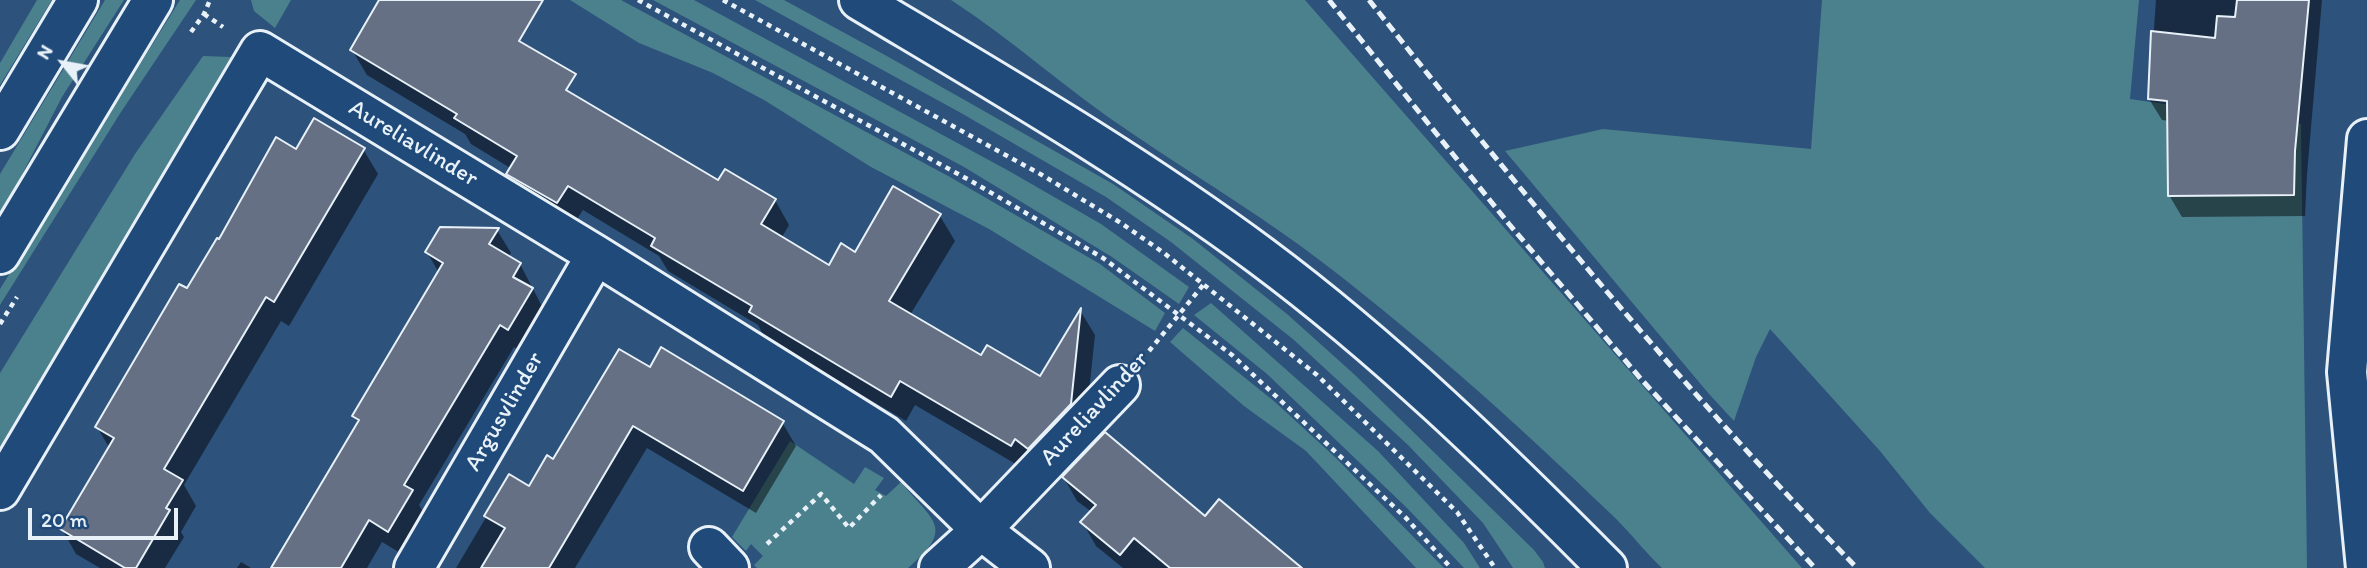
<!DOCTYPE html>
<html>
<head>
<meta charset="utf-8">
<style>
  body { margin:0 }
  #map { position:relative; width:2367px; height:568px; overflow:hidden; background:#2d527c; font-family:Itim,sans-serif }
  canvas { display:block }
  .north { position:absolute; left:28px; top:28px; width:70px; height:70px; -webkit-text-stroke:5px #1f4a7a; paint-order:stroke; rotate:301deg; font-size:19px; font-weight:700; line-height:28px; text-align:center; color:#e8f1f8 }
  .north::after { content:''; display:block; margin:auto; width:24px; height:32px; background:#e8f1f8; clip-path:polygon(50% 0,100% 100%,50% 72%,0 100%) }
  .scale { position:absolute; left:28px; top:508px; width:150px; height:32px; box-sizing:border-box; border:4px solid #e8f1f8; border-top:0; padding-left:9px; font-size:21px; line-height:24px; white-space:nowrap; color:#e8f1f8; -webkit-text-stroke:5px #1f4a7a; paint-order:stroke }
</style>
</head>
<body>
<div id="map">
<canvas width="2367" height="568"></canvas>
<div class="north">N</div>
<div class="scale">20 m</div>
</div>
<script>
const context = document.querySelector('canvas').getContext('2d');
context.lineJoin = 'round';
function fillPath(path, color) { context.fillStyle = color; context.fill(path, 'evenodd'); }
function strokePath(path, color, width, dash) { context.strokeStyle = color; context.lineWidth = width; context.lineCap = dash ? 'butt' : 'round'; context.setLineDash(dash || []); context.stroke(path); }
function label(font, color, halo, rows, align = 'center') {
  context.font = font + ' Itim,sans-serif'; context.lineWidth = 5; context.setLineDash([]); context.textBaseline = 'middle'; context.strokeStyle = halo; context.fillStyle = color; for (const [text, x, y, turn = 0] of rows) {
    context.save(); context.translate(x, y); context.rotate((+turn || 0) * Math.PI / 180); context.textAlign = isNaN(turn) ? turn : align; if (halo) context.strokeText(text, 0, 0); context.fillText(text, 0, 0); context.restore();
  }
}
fillPath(new Path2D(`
  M37,0h15l-52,85v-22z
  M105,0h19l-62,97 -62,120v-43z
  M180,0h16l-75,112 -121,193v-16z
  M251,0h40l-16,28 -21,-17z
  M570,0h51l329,177 150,87 65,49 -10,18 -166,-102 -118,-62 -107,-67 -51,-27 -74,-30z
  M653,0h41l315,171 92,53 88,63 -10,17 -67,-47 -148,-90z
  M755,0h29l101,55 228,129 80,55 94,75 68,61 179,175 9,12 2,6h-32l-30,-45 -75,-78 -114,-105 -123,-98 -65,-45 -145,-84z
  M951,0h354l497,568h-140c-18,-17 -33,-37 -51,-54 -98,-94 -200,-186 -309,-267 -56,-41 -115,-76 -172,-115 -62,-41 -117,-92 -179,-132z
  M1822,0h317l-9,99 171,25 6,444h-322l-55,-55 -50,-62 -110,-122 -14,28 -22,64 -25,-27 -204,-243 98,-22 208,20z
  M203,56l28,1 -231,390v-74l135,-219z
  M1211,303l167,148 86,92 16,25h-16l-56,-59 -141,-135 -73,-59z
  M1183,328l92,74 61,56 108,110h-28l-110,-117 -62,-45 -74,-64z
  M790,441l64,43 11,-17 19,11 -9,12 11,6 15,-14c32,40 55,45 7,86h-151l-3,-3 9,-9 -12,-12 -5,7 -14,-14z`), '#4b808d');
fillPath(new Path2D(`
  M381,0h27l311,183 56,17 14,25 -8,14 48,28 111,-51 15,25 -45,74 71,42 60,22 40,-67 14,23 -10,95 -59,40 -111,-65 -9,16 -141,-83 -7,-13 -90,-54 -9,-15 -76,-46 -11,17 -49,-28 -15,-25 4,-5 -41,-25 -6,-10 -98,-59 -15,-25z
  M2156,0h166l-15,174 -2,42 -123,1 -13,-22v-74l-7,-1 -13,-21z
  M363,149l15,25 -89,152 -8,-5 -97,164 12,21 -15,26 3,5 -19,31h-65l-24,-14 -14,-25 48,-80 -13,-22 122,-185 77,-91z
  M497,230l14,23 -3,4 12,7 25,48 -24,40 -7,-5 -95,158 6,10 -23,39 -20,-12 -15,26h-93l85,-144 -5,-8 85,-143 -12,-21z
  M651,369l131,53 14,24 -40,67 -109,-65 -72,120h-119l54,-91 19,11 25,-27z
  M1064,478l216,90h-157l-27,-22 -13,-23 9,-11 -15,-11z
  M241,562l10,6h-14z`), '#0007');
const building = new Path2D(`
  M379,0h164l-24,41 57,33 -10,16 152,90 7,-11 51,30 -15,25 68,41 12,-22 14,9 38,-66 48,28 -52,87 92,54 6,-10 53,31 41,-68 -10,96 -43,45 -13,-10 -4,7 -111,-65 -9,16 -142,-85 3,-6 -101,-60 4,-8 -87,-52 -11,17 -51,-29 11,-18 -63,-38 3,-4 -107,-64z
  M2237,0h72l-14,151 -1,44 -126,1 -1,-95 -19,-2 3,-68 64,7 2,-22 18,1z
  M314,118l51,30 -91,154 -8,-5 -102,172 19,11 -17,28 4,2 -34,58h-11l-65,-39 54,-91 -19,-11 84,-143 8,4 30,-50 2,1 57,-102 20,12z
  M440,227l59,1 -10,16 32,19 -8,14 20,11 -25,42 -8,-5 -96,160 9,5 -25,42 -19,-12 -28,48h-70l88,-148 -7,-4 91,-153 -18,-11z
  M661,347l123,74 -41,70 -110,-65 -84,142h-68l24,-40 -21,-12 25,-42 20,12 18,-31 6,4 66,-110 31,18z
  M1105,432l100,84 14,-17 83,69h-132l-36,-30 -14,17 -40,-33 16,-17 -34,-28z`);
fillPath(building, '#657085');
strokePath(building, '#e8f1f8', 2);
const minor = new Path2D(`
  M0,490l260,-439 336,204 288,180 97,95 49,38
  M709,547l20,21
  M414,568l182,-313
  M939,568l42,-38 139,-145
  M2366,568l-19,-196 20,-233`);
const tertiary = new Path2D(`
  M859,0c137,82 274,161 402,256 125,93 237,202 346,312
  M0,130l78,-130
  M0,254l153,-254`);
strokePath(minor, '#e8f1f8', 44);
strokePath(tertiary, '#e8f1f8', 44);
strokePath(new Path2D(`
  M638,0l333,181 132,77 129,97 174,163 45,50
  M723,0l319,175 79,48 43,30 153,122 140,137 38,56
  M204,14l19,13
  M191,32l13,-18 6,-14
  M0,324l17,-27
  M1149,351l55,-67
  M767,544l54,-50 28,34 32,-33`), '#e8f1f8', 4.5, [5, 5]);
strokePath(minor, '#1f4a7a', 38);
strokePath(tertiary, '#1f4a7a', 38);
strokePath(new Path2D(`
  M1329,0l180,224 132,155 174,189
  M1369,0c155,196 314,389 488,568`), '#e8f1f8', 5, [10, 5]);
label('24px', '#e8f1f8', '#1f4a7a', [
  ["Aureliavlinder",413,144,31],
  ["Aureliavlinder",1095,409,-47],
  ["Argusvlinder",505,412,-60]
]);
</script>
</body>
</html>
